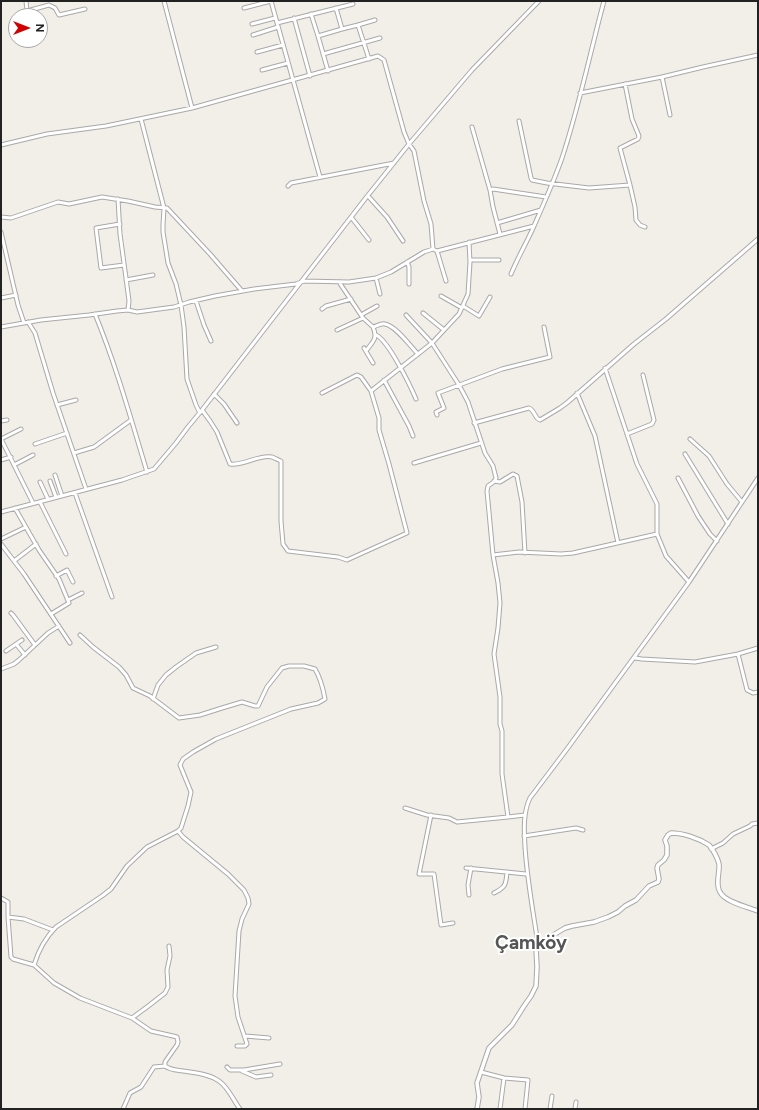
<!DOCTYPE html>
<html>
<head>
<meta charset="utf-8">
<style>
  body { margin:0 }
  #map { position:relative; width:759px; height:1110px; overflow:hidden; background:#f2efe9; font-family:Figtree,sans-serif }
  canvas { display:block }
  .frame { position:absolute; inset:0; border:2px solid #222; pointer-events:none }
  .north { position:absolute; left:8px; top:8px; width:40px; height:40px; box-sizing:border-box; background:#fff; border:1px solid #a7a7a7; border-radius:50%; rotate:90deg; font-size:11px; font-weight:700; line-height:16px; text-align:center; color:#222 }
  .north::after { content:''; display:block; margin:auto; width:14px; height:18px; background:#d40000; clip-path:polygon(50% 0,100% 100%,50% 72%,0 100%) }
</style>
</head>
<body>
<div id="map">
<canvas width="759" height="1110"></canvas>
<div class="frame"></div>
<div class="north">N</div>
</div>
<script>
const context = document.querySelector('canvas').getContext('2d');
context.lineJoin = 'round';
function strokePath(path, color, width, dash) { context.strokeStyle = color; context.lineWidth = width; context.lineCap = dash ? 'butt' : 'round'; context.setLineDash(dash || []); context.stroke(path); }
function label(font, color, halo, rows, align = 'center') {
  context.font = font + ' Figtree,sans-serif'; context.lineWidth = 4; context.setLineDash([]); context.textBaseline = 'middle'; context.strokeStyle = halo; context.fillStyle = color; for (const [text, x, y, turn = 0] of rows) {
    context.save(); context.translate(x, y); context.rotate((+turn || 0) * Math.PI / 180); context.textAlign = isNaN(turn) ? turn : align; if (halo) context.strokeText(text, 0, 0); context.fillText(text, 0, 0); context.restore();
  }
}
const minor = new Path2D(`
  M26,1l1,10 22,-6 6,3 4,7 26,-6
  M164,1l28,107
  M271,1l49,176
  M244,8l27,-7
  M311,14l7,22 24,-7 -6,-21
  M294,18l16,58
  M277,23l76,-19
  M252,24l23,-6
  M358,25l17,-5
  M342,29l16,-4 11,34
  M253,35l25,-8
  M318,36l10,35
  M257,52l26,-7
  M323,54l57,-16
  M262,70l26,-7
  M662,77l41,-10 55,-12
  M580,93l82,-16 8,38
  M141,119l23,89 -1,17v7l5,31 8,21 5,21 3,22 3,52 9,26 4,8
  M519,121l12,57 1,2 15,3 42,5 41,-3 -10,-37 18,-9 1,-3 -7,-17 -7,-35
  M472,127l18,63
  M1,145l46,-11 59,-8 86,-18 186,-52 6,4 20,72 5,12 5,7 10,50 7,23 2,25 -9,3 -33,20 -15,6 -27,4 -45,-1 -8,3 -42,5 -39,7 -26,6 -15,5 -37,5 -9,-2 -11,1 -28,4 -48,5 -40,7
  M630,185l5,22 1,13 4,5 5,2
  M288,186l3,-3 103,-20
  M368,196l19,21 16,24
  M118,199l2,35 6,44 3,23 -1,9
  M1,217l10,1 47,-16 11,2 33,-7 26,4 27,6 12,1 43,46 32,37
  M351,217l18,23
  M497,223l44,-13
  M120,224l-24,4 5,40 23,-3
  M1,232l17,73 6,18
  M500,234l-7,-27 -3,-17 3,-1 53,8
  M433,249l4,2 97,-25c10,-23 20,-45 28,-68 17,-51 28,-105 42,-157
  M437,251l9,30
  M470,260h29
  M407,262l2,5v17
  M511,274c7,-17 16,-32 23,-48
  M376,278l4,16
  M126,280l27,-5
  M339,282l24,36 10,9c4,-1 8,-4 12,-3 11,2 25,22 33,30
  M441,296l21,12
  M1,298l15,-3
  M196,301l8,24 7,16
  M463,306l16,10 11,-19
  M322,309l4,-3 25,-7
  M423,313l21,17
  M95,314c21,51 36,105 52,158
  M361,315l16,-9
  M406,315l26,28 27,42 9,17 17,51 8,13 3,12 -1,3 -7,5 -1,5 6,64 5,28 2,20 -2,25 -4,26 6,43v27l2,7v43l6,43 17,-2
  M28,322l7,11 18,60 33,96
  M337,330l26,-12
  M376,335c12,5 34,50 40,64
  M364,348l9,15
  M366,351c7,-10 12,-12 7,-24
  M605,368l32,96 20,40v30
  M384,380l25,46 4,10
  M322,393l35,-18 4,2 10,14
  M577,393l18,43 23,107
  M214,394l10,10 13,19
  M57,405l19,-5
  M202,410l8,11 7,11 13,32c14,2 29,-10 42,-7 3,1 6,3 9,4v60l2,23 5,7 50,6 9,3 60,-27 -18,-69 -10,-34v-12l-8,-27 61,-48 27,-29 9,-20 2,-32 -1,-20
  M437,415l-1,-3 8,-4 -6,-15 64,-24 48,-12 -6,-30
  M1,421l6,-1
  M474,423l55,-15c6,2 5,10 11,12l20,-12 8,-6 66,-58 32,-25 92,-80
  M627,434l25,-10 2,-4 -11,-45
  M1,439l32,64
  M1,439l20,-10
  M690,439l19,17 18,28 15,18
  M35,444l32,-11
  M74,453l20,-6 37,-27
  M685,454l43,70
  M1,460l10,-3
  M414,463l67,-20
  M14,465l19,-10
  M55,475l7,21
  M678,478l20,38 12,18 7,7
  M50,481l6,16
  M494,481l6,1 13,-8 4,2 5,26 3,51
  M40,482l8,17
  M75,493l37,104
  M40,502l26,52
  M15,508l24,42 20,29 10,24 -18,11
  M1,512l121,-32 32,-11 22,-26 12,-16 14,-17 163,-211 44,-55 63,-74 67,-69
  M1,539l25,-12
  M1,544l23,30 46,69
  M493,555l26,-3 42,2 12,-1 84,-19 9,22 23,26
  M14,561l22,-17
  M56,576l11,-6 6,12
  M68,600l14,-7
  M11,613l2,2 22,30
  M80,635l13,12 26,20 7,8 7,13 17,8 29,22 21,-3 22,-7 20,-6 13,4h3l9,-19 15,-19 7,-2h15l11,3c6,10 8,19 10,30l-7,4 -27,6 -75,30 -23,13 -10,7 -3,6 11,27 -3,14 -7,22 -3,3 -31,16 -20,19 -16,23 -9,7 -46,31c-10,10 -18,25 -22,38l20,18 26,15 52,20 15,-11 18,-14 3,-6 -1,-17 3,-14 -1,-10
  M16,644l9,11
  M6,651l16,-11
  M738,654l20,-6
  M635,658l7,1 53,3 43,-8 9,36 6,3 5,-1
  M1,669l13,-5 5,-4 29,-27 11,-7
  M153,699l5,-14 8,-10 10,-8 20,-14 20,-6
  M405,808l22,7 22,3 8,4 51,-5
  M431,815l-12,59h15l7,51 12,-2
  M178,831l5,6 45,37 16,16 4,8 1,6 -7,15 -3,12 -4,65 3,21 9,27 -2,2h-8
  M524,836l52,-8 7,2
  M711,849l12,-6 10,-9 17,-8 2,-2 6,-1
  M466,868l60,6
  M494,893c12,-6 12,-9 13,-21
  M469,895l-1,-10 3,-17
  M1,898l7,4v15l16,2 29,11
  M8,917l3,40 2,2 21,6
  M538,944c-5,-33 -11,-65 -13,-97 -1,-16 -2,-35 5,-49l37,-49 122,-167 69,-104
  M132,1018l19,13 22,5 4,1 1,5 -1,3 -12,17v4c5,4 12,4 18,5 13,2 26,3 36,10 10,7 14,19 21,28
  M245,1036l24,2
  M227,1067l3,3h14l36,-6
  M242,1071l14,6 15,-2
  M481,1072l23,6 24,2 -3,29
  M123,1109l7,-16 11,-6 13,-20 11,-1
  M500,1109l4,-31
  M550,1109l2,-13
  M575,1109l1,-7`);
const tertiary = new Path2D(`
  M477,1109l2,-12 -2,-14 12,-35 23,-23 12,-19 7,-10 5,-10 1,-19 -1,-19 2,-4 27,-16 7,-2 22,-4 14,-5 10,-5 7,-6 11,-6 13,-14 9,-4 1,-3 -2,-11 1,-3 6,-5 3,-5v-9l-2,-6 3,-5 3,-2c12,0 27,5 38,12 4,4 9,14 10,19 1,9 -4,20 1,28 5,10 28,15 38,19`);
strokePath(minor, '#a9a9a9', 5);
strokePath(tertiary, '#a9a9a9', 5.5);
strokePath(minor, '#fff', 3);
strokePath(tertiary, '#fff', 3.5);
label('bold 19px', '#555', '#fff', [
  ["Çamköy",531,943]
]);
</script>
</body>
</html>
